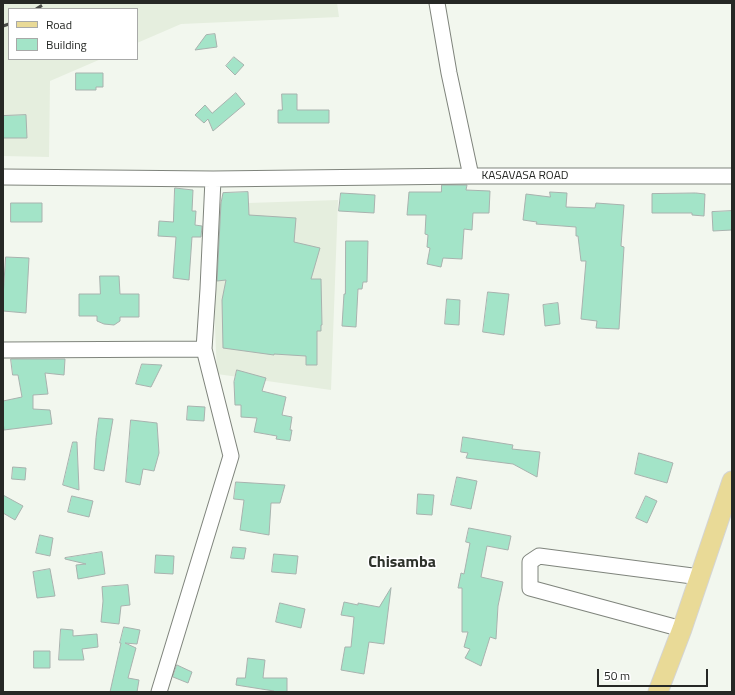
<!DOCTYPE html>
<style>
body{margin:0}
#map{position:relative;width:735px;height:695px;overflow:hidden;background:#f2f7ee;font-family:"Titillium Web",sans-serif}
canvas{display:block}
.frame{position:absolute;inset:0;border:4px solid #262825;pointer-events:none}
.legend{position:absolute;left:8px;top:8px;width:130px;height:52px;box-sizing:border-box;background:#fff;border:1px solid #a8a9a8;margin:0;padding:5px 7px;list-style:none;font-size:12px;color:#262825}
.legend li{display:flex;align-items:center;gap:8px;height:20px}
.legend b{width:20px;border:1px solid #a8a9a8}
.scale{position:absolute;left:597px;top:669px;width:111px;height:18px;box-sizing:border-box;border:2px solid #262825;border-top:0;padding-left:5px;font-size:12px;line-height:14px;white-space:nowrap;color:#262825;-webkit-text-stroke:3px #fff;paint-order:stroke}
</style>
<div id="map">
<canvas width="735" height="695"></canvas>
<div class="frame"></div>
<ul class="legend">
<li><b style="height:5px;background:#e9da97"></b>Road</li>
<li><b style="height:11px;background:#a3e4c8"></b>Building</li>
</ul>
<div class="scale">50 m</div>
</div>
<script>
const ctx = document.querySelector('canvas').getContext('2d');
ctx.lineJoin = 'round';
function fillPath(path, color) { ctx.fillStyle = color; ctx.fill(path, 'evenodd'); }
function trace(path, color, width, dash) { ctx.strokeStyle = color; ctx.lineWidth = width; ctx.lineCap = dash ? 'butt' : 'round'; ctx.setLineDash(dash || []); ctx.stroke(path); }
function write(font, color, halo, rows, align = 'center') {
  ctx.font = font + ' "Titillium Web",sans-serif'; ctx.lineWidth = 3; ctx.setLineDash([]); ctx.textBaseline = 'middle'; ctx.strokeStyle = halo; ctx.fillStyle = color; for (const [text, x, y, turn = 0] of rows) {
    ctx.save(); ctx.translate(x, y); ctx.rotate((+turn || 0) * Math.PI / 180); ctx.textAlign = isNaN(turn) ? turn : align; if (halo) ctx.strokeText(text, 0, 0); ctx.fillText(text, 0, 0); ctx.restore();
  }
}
const built = new Path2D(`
 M3,3h334l2,14 -158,7 -44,19v-34h-128v50h92l-51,22 -1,76 -46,-1z
 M338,200l-7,190 -114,-16 -5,-117 6,-53z`);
const building = new Path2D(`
 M215,34l2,13 -22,3 11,-15z
 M234,57l10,8 -9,10 -9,-9z
 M76,73h27v14h-7v3h-20z
 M236,93l9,11 -32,27 -5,-12 -4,4 -9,-8 10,-10 7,8z
 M282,94h15v16h32v13h-51v-13h4z
 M26,115l1,23h-24v-22z
 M442,185h25l-1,5 24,1 -1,22h-16l-1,17 -8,-1 -2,30 -19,-1 -2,9 -14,-3 3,-16 -3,-1 1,-12 -3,-1 1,-19h-19l2,-23h32z
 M175,188l18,2 -1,21h4l-1,14 7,1 -1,11h-9l-3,43 -16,-2 3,-41 -18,-1 1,-15 14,1z
 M248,192l1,23 47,3 -2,24 26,6 -9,31h10l1,46h-1v6h-4v34h-11v-9l-32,-2v1l-51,-7 -1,-48 4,-20 -9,1 4,-78 2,-10z
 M550,192l17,1 -1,14 29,1 1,-5 28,2 -3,41 3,1 -5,82 -23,-1 1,-7 -16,-2 5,-58h-5l-3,-25h-2v-9l-40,-3 1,-2 -14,-2 3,-26 24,3z
 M341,193l34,2 -1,18 -35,-2z
 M696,193l9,1 -1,22 -12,-1v-2h-40v-19z
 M11,203h31v19h-31z
 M732,211v19l-19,1 -1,-19z
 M346,241h22l-1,41h-4l-1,7h-4l-2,38 -14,-1 2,-32h1z
 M6,257l23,1 -3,55 -23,-2v-13z
 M100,276h19l1,18h19v23h-19v4l-6,4 -10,-1 -7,-3v-5h-18v-22h21z
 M488,292l21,2 -5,41 -21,-3z
 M447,299l13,1 -1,25 -14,-1z
 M558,303l2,21 -15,2 -2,-21z
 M11,359h54l-1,16 -19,-2 3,21 -15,1v14l17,1 2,14 -48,6 -1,-9v-20l19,-4 -4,-22h-5z
 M142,364l20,1 -11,22 -15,-3z
 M237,370l29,8 -4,13 24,6 -4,18 10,2 -2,13h2l-2,11 -14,-2 1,-3 -23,-4 3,-14 -16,-1v-12h-6l-1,-23z
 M188,406l17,1 -1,14 -17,-1z
 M99,418l14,1 -9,52 -10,-2 2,-31z
 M131,420l26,3 2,30 -5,18 -11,-2 -3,16 -14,-3z
 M463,437l50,8 -1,4 28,3 -3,25 -24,-13 -47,-6 2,-5 -7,-1z
 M73,442h4l2,48 -16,-5z
 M639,453l34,10 -6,20 -32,-9z
 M13,467l13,1 -1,12 -13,-1z
 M457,477l20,4 -6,28 -20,-4z
 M236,482l49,3 -5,18h-9l-2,32 -29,-5 4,-30 -10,-1z
 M418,494l16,1 -2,20 -15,-1z
 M3,495l20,11 -8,14 -12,-7z
 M72,496l21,5 -4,16 -21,-5z
 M646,496l11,5 -10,22 -11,-5z
 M469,528l42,8 -3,14 -21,-4 -6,31 22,5 -5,24 -2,33 -6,-2 -9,29 -16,-8 5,-9 -6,-2 4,-15h-6v-44h-4l3,-15 3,1 6,-31 -4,-1z
 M40,535l13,3 -3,18 -14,-3z
 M233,547l13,1 -2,11 -13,-1z
 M102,552l3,22 -27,5 -2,-14 10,-1 -21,-5v-1z
 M274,554l24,2 -2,18 -24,-2z
 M156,555l18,1 -1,18 -18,-1z
 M50,569l5,27 -18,2 -4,-26z
 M128,585l2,20 -9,1 -2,18 -18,-2 2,-21 -1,-14z
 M391,588l-7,56 -15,-2 -5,32 -23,-4 4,-23h6l3,-30 -13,-2 3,-13 14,3v-2l21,4z
 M280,603l25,6 -4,19 -25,-6z
 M124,627l16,3 -3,14 -12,-1 11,5 -8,30 11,2 -2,12h-27l11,-49h-1z
 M61,629l12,1v6l24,-2 1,13 -16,2 2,11h-25z
 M34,651h16v17h-16z
 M248,658l17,2 -2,18h24v14h-13v-1l-38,-6 1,-7h8z
 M177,665l15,7 -4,11 -15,-6z`);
const minor = new Path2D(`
 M437,3l12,70 22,103
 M3,177l210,2 258,-3h261
 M3,350l201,-1
 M682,629l-152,-41v-26l9,-6 161,21
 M159,692l72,-236 -27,-107 4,-60 5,-110`);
const major = new Path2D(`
 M658,692l24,-63 50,-148`);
const rail = new Path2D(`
 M36,9l10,-6
 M3,26l6,-2`);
const streetNames = [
 ["KASAVASA ROAD",525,176]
];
const districtNames = [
 ["Chisamba",402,563]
];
fillPath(built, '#e5eede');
fillPath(building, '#a3e4c8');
trace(building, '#a8b2ae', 1);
trace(minor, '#7f847c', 17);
trace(major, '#d4d4d3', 21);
trace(minor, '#fff', 15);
trace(major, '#e9da97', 19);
trace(rail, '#484b47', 3, [7, 7]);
write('12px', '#262825', '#fff', streetNames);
write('bold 16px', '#2e322b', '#fff', districtNames);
</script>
